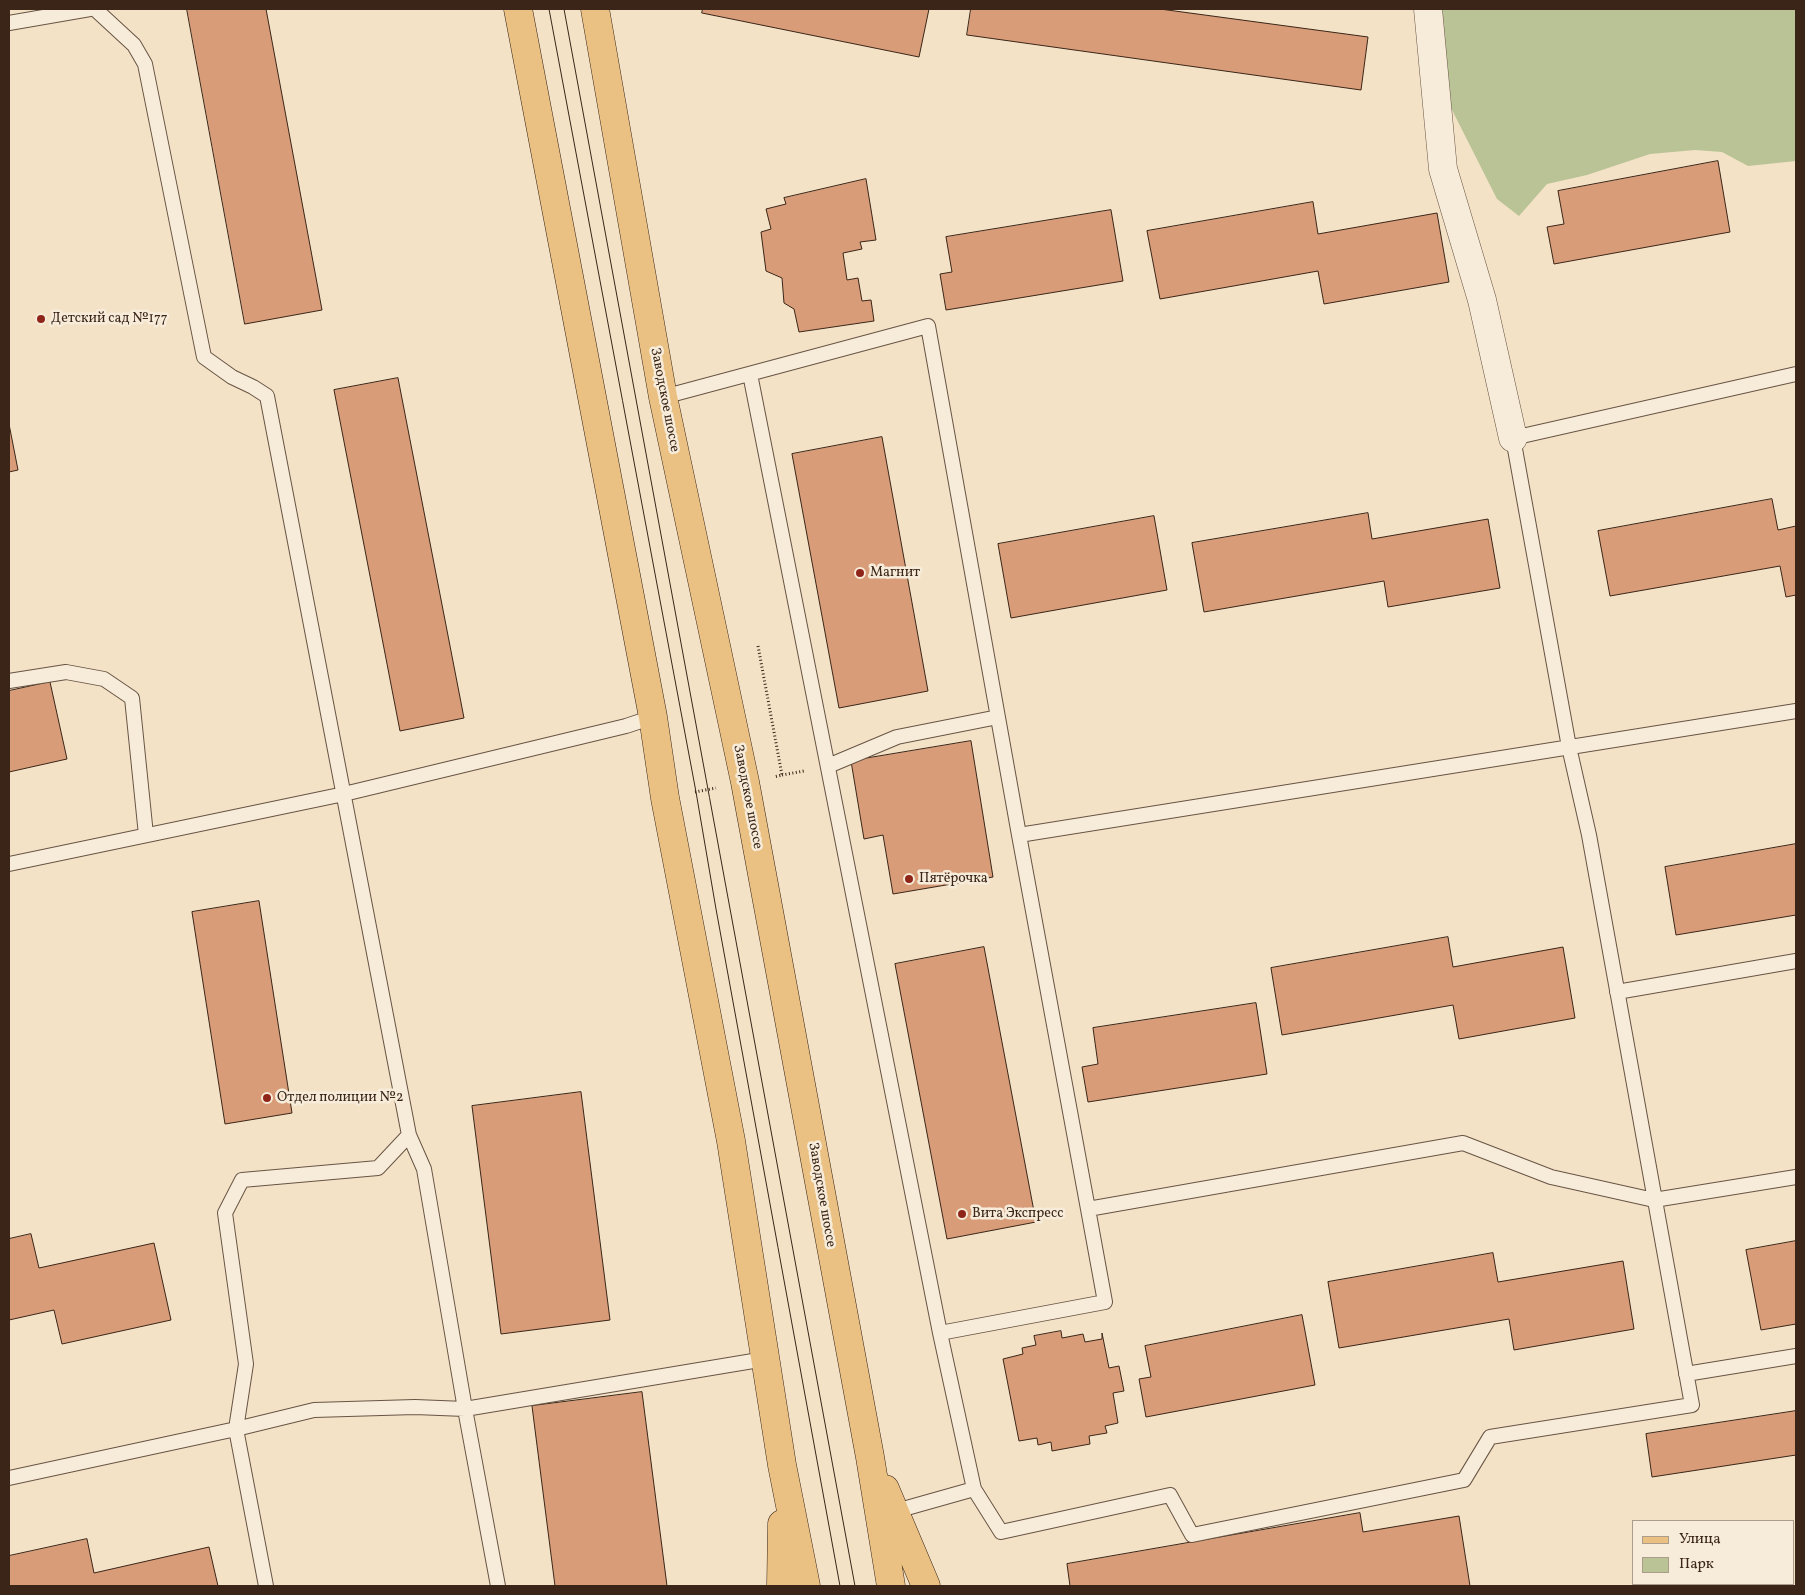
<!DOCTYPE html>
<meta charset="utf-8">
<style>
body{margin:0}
#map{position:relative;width:1805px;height:1595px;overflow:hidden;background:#f3e2c6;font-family:Vollkorn,serif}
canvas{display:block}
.frame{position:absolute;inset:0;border:10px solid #3a2518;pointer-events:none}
.legend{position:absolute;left:1632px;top:1520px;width:162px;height:65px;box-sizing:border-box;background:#f7ecda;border:1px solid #ab9c8c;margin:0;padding:6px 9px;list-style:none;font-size:15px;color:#3a2518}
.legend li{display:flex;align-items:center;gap:10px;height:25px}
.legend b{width:25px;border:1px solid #ab9c8c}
</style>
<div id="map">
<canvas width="1805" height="1595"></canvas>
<div class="frame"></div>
<ul class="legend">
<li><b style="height:6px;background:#eac183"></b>Улица</li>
<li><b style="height:14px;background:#b9c396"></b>Парк</li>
</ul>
</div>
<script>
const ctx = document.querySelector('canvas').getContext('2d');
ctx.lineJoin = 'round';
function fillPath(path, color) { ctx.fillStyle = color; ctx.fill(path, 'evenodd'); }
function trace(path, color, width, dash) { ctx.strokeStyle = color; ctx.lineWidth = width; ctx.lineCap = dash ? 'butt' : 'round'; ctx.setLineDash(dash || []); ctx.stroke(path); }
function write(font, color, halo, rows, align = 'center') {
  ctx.font = font + ' Vollkorn,serif'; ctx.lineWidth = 5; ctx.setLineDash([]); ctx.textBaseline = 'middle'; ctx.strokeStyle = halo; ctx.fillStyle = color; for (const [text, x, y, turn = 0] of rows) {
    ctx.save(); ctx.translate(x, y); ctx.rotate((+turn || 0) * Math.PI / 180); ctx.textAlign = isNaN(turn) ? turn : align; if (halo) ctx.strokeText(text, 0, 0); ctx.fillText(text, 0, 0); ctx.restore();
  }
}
const green = new Path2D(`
 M1426,9h370v152l-48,5 -26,-14 -27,-2 -45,4 -63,21 -40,9 -28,32 -22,-17 -50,-99z`);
const building = new Path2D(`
 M187,9h79l56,301 -77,14z
 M703,9h226l-10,48 -217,-44z
 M971,9h189l208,28 -7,53 -394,-55z
 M1718,161l12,71 -176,32 -7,-37 17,-3 -6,-33z
 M866,179l10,61 -16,2 2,7 -19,4 4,27 11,-2 4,23 9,-1 3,21 -75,11 -5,-23 -10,-6 -2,-25 -16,-7 -5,-39 10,-3 -5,-20 20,-5 -2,-6z
 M1313,202l5,32 119,-21 12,69 -125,22 -6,-33 -158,28 -13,-68z
 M1111,210l12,71 -177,29 -6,-36 12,-2 -6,-35z
 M398,378l66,340 -64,13 -66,-341z
 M9,424l9,46 -9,2z
 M882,437l46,254 -89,17 -47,-254z
 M1772,499l6,31 18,-4v69l-10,2 -6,-31 -170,30 -12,-65z
 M1368,513l4,26 116,-20 12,69 -112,19 -4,-26 -180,31 -12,-69z
 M1154,516l13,74 -156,28 -13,-74z
 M50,682l17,77 -58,13v-81z
 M971,741l22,136 -100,17 -10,-59 -19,4 -13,-78z
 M1796,844v71l-120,20 -11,-68z
 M259,901l33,212 -67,11 -33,-212z
 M1448,937l5,30 110,-20 12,71 -116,21 -6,-34 -171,30 -11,-67z
 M984,947l52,275 -89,17 -52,-275z
 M1256,1003l11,71 -179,28 -6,-35 16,-3 -5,-36z
 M581,1092l29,228 -109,14 -29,-228z
 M31,1234l8,34 115,-25 17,77 -109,24 -8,-34 -45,10v-81z
 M1796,1241v83l-35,6 -15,-80z
 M1493,1253l5,29 125,-21 11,68 -120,21 -5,-31 -170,29 -11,-66z
 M1302,1315l13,70 -169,32 -7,-38 12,-2 -6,-31z
 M1061,1331l1,7 21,-4 2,8 17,-3v-6l7,35 10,-2 5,25 -11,2 5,30 -13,3 2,7 -18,3 1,8 -38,7 -1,-9 -13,3 -1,-7 -18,3 -16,-82 20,-5 -1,-6 14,-3 -2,-9z
 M642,1392l25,194h-112l-23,-180z
 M1796,1411v44l-144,22 -6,-43z
 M1360,1513l3,19 96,-16 11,70h-400l-3,-22z
 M87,1539l7,34 115,-26 9,39h-209v-30z`);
const path = new Path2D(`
 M758,646l24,129 -8,2
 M782,775l22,-4
 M695,792l21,-4`);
const lane = new Path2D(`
 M9,23l81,-14
 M750,374l190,959 34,156
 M663,397l265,-71 91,509 777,-124
 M9,681l57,-9 38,7 28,19 14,137
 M828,766l69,-29 101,-20
 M1019,835l69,374
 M9,864l335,-70 282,-68 27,-9
 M1617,992l179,-31
 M409,1135l15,34 41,240 33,177
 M940,1333l165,-31 -17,-93 375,-66 88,34 103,23 142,-23
 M1686,1374l110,-18
 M9,1478l227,-49 10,-65 -21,-151 17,-33 136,-12 31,-33 -142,-739 -14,-9 -21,-10 -28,-20 -59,-293 -11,-19 -39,-36
 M896,1511l78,-22 27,43 169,-37 22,40 272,-55 26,-43 202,-32 -103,-570 -20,-88 -56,-309 283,-64
 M266,1586l-30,-157 78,-19 101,-3 50,2 300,-50`);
const street = new Path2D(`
 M1428,9l15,160 39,131 31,138`);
const primary = new Path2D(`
 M518,9l135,708 12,81 66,343 51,324 24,121
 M595,9l68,388 82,385 125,675 21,129
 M885,1489l41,97
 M781,1586l1,-62`);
const tram = new Path2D(`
 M549,9l147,783 20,117 124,677
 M564,9l291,1577`);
const markers = [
 [41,319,5,"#8f2418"],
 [860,573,5,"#8f2418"],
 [909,879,5,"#8f2418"],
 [267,1098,5,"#8f2418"],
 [962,1214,5,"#8f2418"]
];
const poiNames = [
 ["Детский сад №177",51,319],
 ["Магнит",870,573],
 ["Пятёрочка",919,879],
 ["Отдел полиции №2",277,1098],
 ["Вита Экспресс",972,1214]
];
const streetNames = [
 ["Заводское шоссе",664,400,79],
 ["Заводское шоссе",747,797,79],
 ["Заводское шоссе",821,1195,80]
];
fillPath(green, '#b9c396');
fillPath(building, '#d89c78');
trace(building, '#3a2518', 1);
trace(lane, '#685444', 16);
trace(street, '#685444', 29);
trace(primary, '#3a2518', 29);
trace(path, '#3a2518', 3, [1, 2.5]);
trace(lane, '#f7ecda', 14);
trace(street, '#f7ecda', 28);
trace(primary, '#eac183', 28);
trace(tram, '#3a2518', 1);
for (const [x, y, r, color] of markers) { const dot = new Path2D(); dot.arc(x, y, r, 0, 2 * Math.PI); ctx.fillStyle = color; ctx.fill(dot); trace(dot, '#f7ecda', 2); }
write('14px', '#3a2518', '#f7ecda', poiNames, 'left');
write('14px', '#3a2518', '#f7ecda', streetNames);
</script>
